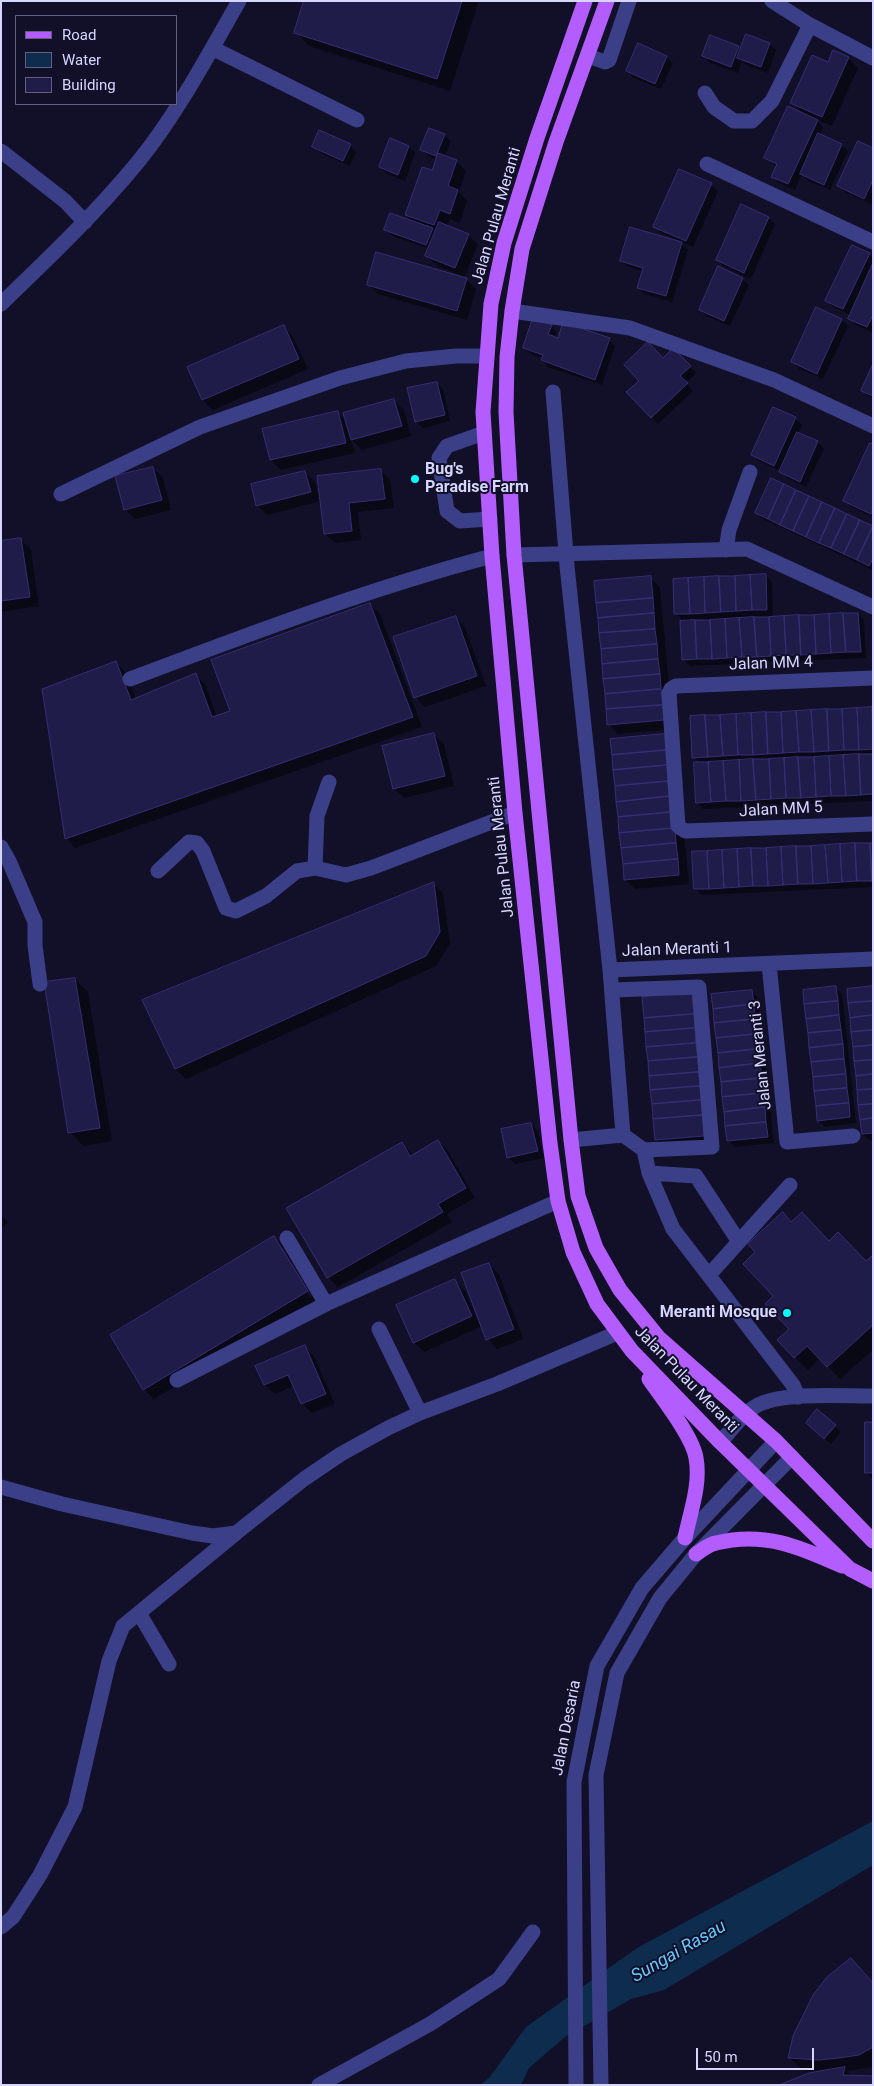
<!DOCTYPE html>
<style>
body{margin:0}
#map{position:relative;width:874px;height:2086px;overflow:hidden;background:#111028;font-family:Roboto,sans-serif}
canvas{display:block}
.frame{position:absolute;inset:0;border:2px solid #d7d6ff;pointer-events:none}
.legend{position:absolute;left:15px;top:15px;width:162px;height:90px;box-sizing:border-box;background:#111028;border:1px solid #605f7e;margin:0;padding:6px 9px;list-style:none;font-size:15px;color:#d7d6ff}
.legend li{display:flex;align-items:center;gap:10px;height:25px}
.legend b{width:25px;border:1px solid #605f7e}
.scale{position:absolute;left:696px;top:2048px;width:118px;height:22px;box-sizing:border-box;border:2px solid #d7d6ff;border-top:0;padding-left:6px;font-size:15px;line-height:18px;white-space:nowrap;color:#d7d6ff;-webkit-text-stroke:4px #111028;paint-order:stroke}
</style>
<div id="map">
<canvas width="874" height="2086"></canvas>
<div class="frame"></div>
<ul class="legend">
<li><b style="height:6px;background:#b35dff"></b>Road</li>
<li><b style="height:14px;background:#0e2c4d"></b>Water</li>
<li><b style="height:14px;background:#201c49"></b>Building</li>
</ul>
<div class="scale">50 m</div>
</div>
<script>
const ctx = document.querySelector('canvas').getContext('2d');
ctx.lineJoin = 'round';
function fillPath(path, color) { ctx.fillStyle = color; ctx.fill(path, 'evenodd'); }
function trace(path, color, width, dash) { ctx.strokeStyle = color; ctx.lineWidth = width; ctx.lineCap = dash ? 'butt' : 'round'; ctx.setLineDash(dash || []); ctx.stroke(path); }
function write(font, color, halo, rows, align = 'center') {
  ctx.font = font + ' Roboto,sans-serif'; ctx.lineWidth = 4; ctx.setLineDash([]); ctx.textBaseline = 'middle'; ctx.strokeStyle = halo; ctx.fillStyle = color; for (const [text, x, y, turn = 0] of rows) {
    ctx.save(); ctx.translate(x, y); ctx.rotate((+turn || 0) * Math.PI / 180); ctx.textAlign = isNaN(turn) ? turn : align; if (halo) ctx.strokeText(text, 0, 0); ctx.fillText(text, 0, 0); ctx.restore();
  }
}
const water = new Path2D(`
 M873,1821v44l-209,125 -33,9 -66,38 -36,31 -8,17h-41l10,-8 36,-50 111,-79z`);
const shadow = new Path2D(`
 M306,1h173l-29,90 -141,-45 -13,-14z
 M769,44l7,6 -8,23 -23,-8 -3,-4 -4,12 -28,-10 -6,-7 34,-9 4,3z
 M666,57l7,6 -12,26 -27,-11 -7,-7z
 M848,58l10,10 -26,58 -17,-7 8,8 -3,8 21,10 7,6 -18,39 -22,-9 -6,-7 -7,16 -16,-7 -6,-6 4,-10 -11,-9 37,-44 -11,-12 37,-38z
 M444,135l7,6 -7,16 12,4 10,10 -7,21 8,9 -7,22 -10,-4 -3,8 21,8 10,10 -14,33 12,11 -9,31 -89,-26 -10,-10 94,-6v-2l-25,-10 -10,-10 3,-7 -38,-13 -6,-7 28,-6 -8,-8 27,-43 4,-12 -9,-4 -7,-6z
 M350,145l6,7 -6,14 -30,-13 -7,-7z
 M409,147l6,6 -10,28 -18,-7 -7,-7z
 M873,149v51l-2,4 -26,-12 -7,-6z
 M680,170l31,14 7,7 -25,56 -32,-14 -6,-7z
 M769,218l6,6 -24,55 -27,-12 -6,-7z
 M681,244l7,6 -16,52 -28,-8 -6,-7 5,-16 -15,-4 -7,-7z
 M869,254l4,4v75l-17,-8 -7,-7 2,-3 -18,-8 -6,-7z
 M742,279l7,6 -19,41 -24,-10 -6,-7z
 M841,320l7,6 -25,53 -24,-10 -6,-7z
 M551,326l6,6 -2,6 54,2 6,6 -13,39 -54,-18 -5,-8 -12,-5 -7,-6z
 M284,327l9,10 15,32 -95,41 -10,-10 -14,-32z
 M673,350l23,23 -10,10 7,8 -35,33 -30,-32z
 M873,367v32l-11,-8z
 M436,383l7,6 7,32 -27,7 -7,-7z
 M394,401l10,9 7,26 -49,14 -11,-11 4,14 -74,17 -10,-10 67,-47 9,9z
 M795,418l7,7 -4,9 20,8 6,7 -18,38 -19,-9 -6,-7 -22,-10 -7,-6z
 M873,446v71l-22,-10 -6,-6z
 M153,468l10,10 8,32 -36,9 -10,-10z
 M380,470l10,10 4,28 -36,4 3,28 -26,3 -10,-9 -4,-33 -54,14 -10,-10 48,-33 10,10 5,19z
 M756,513l117,14v43l-110,-51z
 M21,540l10,10 8,56 -38,6v-70z
 M765,575l7,7 1,36 85,-4 6,6 2,38 -176,8 -7,-6 1,-38 -8,-8z
 M650,578l10,9 13,142 -55,5 -9,-10z
 M370,604l10,10 42,113 -347,121 -9,-10 50,-175 10,10 10,26 59,-25 10,10 12,33 15,-5z
 M455,617l10,10 21,59 -61,21 -10,-10z
 M873,708v93l-170,8 -6,-7 3,-39 -6,-6 -3,-40z
 M434,735l10,9 10,42 -50,12 -10,-10z
 M675,745l14,139 -54,5 -10,-10z
 M873,844v43l-171,8 -7,-6z
 M434,884l9,9 7,50 -14,23 -250,113 -10,-10 -32,-69z
 M75,979l13,13 24,149 -29,5 -13,-14z
 M835,987l7,7 14,129 -31,4 -7,-7z
 M873,987v153h-4l-6,-6z
 M751,991l7,7 16,145 -39,4 -7,-6z
 M692,994l22,152 -48,4 -10,-10z
 M531,1124l6,6 7,28 -29,6 -6,-6 -7,-28z
 M438,1141l10,10 27,47 -28,16 5,8 -114,65 -10,-10 74,-134 11,12z
 M1,1216l7,6 -7,7z
 M791,1223l75,39 7,-6v94l-33,29 -20,-21 -12,12 -13,-13 -5,-28 -15,-33z
 M274,1237l10,10 33,55 -163,97 -10,-10 -33,-54zM280,1247h3l29,49 -2,1z
 M489,1264l10,10 24,65 -26,10 -9,-10 -5,-13 -59,26 -10,-10 41,-61 10,10 14,31 2,-1z
 M304,1346l10,10 21,48 -23,9 -10,-10 -8,-17 -19,8 -10,-9z
 M873,1423v56l-7,-6z
 M835,1426l6,6 -10,12 -17,-14z
 M851,1960l22,23v84l-26,4 6,6 20,8 -55,-13 -15,-1 -13,-13z`);
const building = new Path2D(`
 M304,1h158l-25,78 -143,-46z
 M746,34l24,9 -9,24 -24,-9z
 M710,35l29,11 -8,21 -29,-11z
 M638,43l29,13 -12,28 -29,-13z
 M833,50l16,7 -27,60 -32,-14 22,-48 16,7z
 M788,106l30,14 -30,64 -17,-7 6,-13 -13,-6z
 M429,128l16,6 -9,22 -16,-6z
 M319,130l32,14 -8,17 -31,-14z
 M818,133l24,11 -18,41 -24,-11z
 M390,138l19,8 -11,29 -19,-8z
 M858,141l15,7v32l-9,19 -27,-13z
 M438,153l19,7 -9,26 10,4 -8,24 -10,-4 -6,15 -29,-10 17,-48 10,3z
 M679,169l33,14 -26,58 -33,-14z
 M741,204l28,13 -25,56 -28,-13z
 M390,213l43,15 -7,17 -42,-15z
 M439,222l30,12 -14,34 -30,-12z
 M630,227l52,15 -16,54 -29,-8 6,-20 -23,-7z
 M852,245l18,8 -27,56 -18,-8z
 M376,252l91,26 -10,33 -90,-26z
 M873,263v52l-6,12 -19,-8z
 M718,266l25,12 -19,43 -25,-11z
 M816,307l26,12 -25,55 -26,-12z
 M533,318l19,7 -4,9 10,4 5,-16 47,16 -15,42 -54,-20 2,-5 -20,-7z
 M284,325l15,34 -97,41 -15,-33z
 M648,342l15,16 10,-10 18,18 -11,10 8,7 -37,35 -25,-26 13,-11 -15,-16z
 M873,364v32l-12,-5z
 M437,382l8,33 -30,7 -8,-34z
 M394,399l8,27 -51,14 -8,-27z
 M773,407l23,10 -22,49 -23,-11z
 M338,411l8,32 -76,17 -8,-31z
 M797,432l21,9 -18,41 -21,-10z
 M870,443l3,1v65l-2,5 -28,-13z
 M153,467l9,33 -38,10 -9,-34z
 M381,469l4,30 -36,4 3,28 -28,3 -7,-58z
 M305,471l6,21 -55,14 -5,-22z
 M771,478l13,6 -16,35 -13,-6z
 M784,484l12,6 -16,35 -12,-6z
 M796,490l13,6 -16,35 -13,-6z
 M809,496l13,6 -16,35 -13,-6z
 M822,502l13,6 -16,35 -13,-6z
 M835,508l12,6 -16,34 -12,-5z
 M847,514l13,6 -16,34 -13,-6z
 M860,520l13,6 -16,34 -13,-6z
 M873,526v33l-4,7 -12,-6z
 M21,538l9,59 -29,4v-60z
 M766,574l1,36h-15l-2,-35z
 M750,575l2,35 -16,1 -1,-35z
 M651,576l2,22 -57,5 -2,-22z
 M719,576h16l1,35 -15,1z
 M719,576l2,36 -16,1 -1,-36z
 M704,577l1,36 -15,1 -2,-36z
 M688,578l2,36h-16l-1,-35z
 M653,598l1,15 -56,5 -2,-15z
 M370,603l43,114 -348,122 -23,-150 74,-28 15,39 65,-27 16,44 18,-6 -19,-51z
 M654,613l1,16 -56,4 -1,-15z
 M843,613h15l3,39h-15z
 M843,613l3,39 -15,1 -2,-39z
 M829,614l2,39 -15,1 -2,-39z
 M799,615l2,40h-15l-2,-39z
 M799,615h15l2,39 -15,1z
 M456,616l21,60 -63,22 -21,-61z
 M784,616l2,39 -15,1 -2,-39z
 M754,617l3,40h-15l-3,-39z
 M754,617h15l2,39 -14,1z
 M739,618l3,39 -15,1 -2,-39z
 M725,619l2,39 -15,1 -2,-39z
 M695,620l2,39 -15,1 -2,-39z
 M695,620h15l2,39h-15z
 M655,629l2,15 -56,5 -2,-16z
 M657,644l1,15 -56,5 -1,-15z
 M658,659l2,15 -57,5 -1,-15z
 M660,674l1,15 -56,5 -2,-15z
 M661,689l2,16 -57,4 -1,-15z
 M663,705l1,15 -57,5 -1,-16z
 M872,707l1,42 -14,1 -2,-42z
 M857,708l2,42h-15l-2,-41z
 M827,709l2,42 -15,1 -3,-42z
 M827,709h15l2,41 -15,1z
 M811,710l3,42h-15l-3,-41z
 M796,711l3,41 -16,1 -2,-41z
 M766,712l2,42 -15,1 -2,-42z
 M766,712h15l2,41 -15,1z
 M751,713l2,42h-15l-2,-41z
 M736,714l2,41 -15,1 -3,-41z
 M705,715l3,42 -16,1 -2,-42z
 M705,715h15l3,41 -15,1z
 M434,733l11,43 -52,13 -11,-43z
 M665,734l2,16 -55,5 -2,-16z
 M667,750l2,15 -56,5 -1,-15z
 M859,754h14v40l-12,1z
 M859,754l2,41 -15,1 -3,-41z
 M843,755l3,41h-15l-2,-40z
 M829,756l2,40 -15,1 -2,-40z
 M798,757h16l2,40 -15,1z
 M798,757l3,41h-15l-2,-40z
 M784,758l2,40 -15,1 -2,-40z
 M753,759h16l2,40 -15,1z
 M753,759l3,41 -15,1 -2,-41z
 M739,760l2,41h-15l-3,-40z
 M723,761l3,40 -15,1 -3,-40z
 M694,762h14l3,40 -15,1z
 M669,765l1,16 -55,5 -2,-16z
 M670,781l1,15 -55,6 -1,-16z
 M671,796l2,16 -55,5 -2,-15z
 M673,812l2,16 -56,5 -1,-16z
 M675,828l1,15 -55,5 -2,-15z
 M676,843l2,16 -55,5 -2,-16z
 M855,843l2,38 -15,1 -2,-38z
 M855,843h15l2,38h-15z
 M870,843h3v38h-1z
 M840,844l2,38 -14,1 -3,-38z
 M825,845l3,38 -15,1 -2,-38z
 M796,846l2,38 -15,1 -2,-38z
 M796,846h15l2,38h-15z
 M781,847l2,38 -15,1 -2,-38z
 M751,848l2,38 -14,1 -2,-38z
 M751,848h15l2,38h-15z
 M737,849l2,38 -15,1 -2,-38z
 M722,850l2,38 -15,1 -2,-38z
 M692,851h15l2,38h-15z
 M678,859l1,16 -55,5 -1,-16z
 M434,882l6,50 -14,24 -251,113 -33,-69z
 M75,978l25,150 -32,5 -24,-151z
 M836,986l2,15 -34,3 -1,-14z
 M873,986v15l-25,2 -1,-14z
 M752,990l2,14 -41,5 -2,-15z
 M692,993l2,21 -50,4 -2,-21z
 M838,1001l1,14 -33,4 -2,-15z
 M873,1001v14l-23,3 -2,-15z
 M754,1004l1,15 -41,4 -1,-14z
 M694,1014l1,14 -50,4 -1,-14z
 M839,1015l2,15 -33,3 -2,-14z
 M873,1015v15l-22,2 -1,-14z
 M755,1019l2,15 -41,4 -2,-15z
 M695,1028l1,15 -50,4 -1,-15z
 M841,1030l2,14 -34,4 -1,-15z
 M873,1030v15l-20,2 -2,-15z
 M757,1034l1,15 -40,4 -2,-15z
 M696,1043l2,14 -50,4 -2,-14z
 M843,1044l1,15 -33,3 -2,-14z
 M873,1045v15l-19,1 -1,-14z
 M758,1049l2,14 -41,5 -1,-15z
 M698,1057l1,15 -50,4 -1,-15z
 M844,1059l2,15 -33,3 -2,-15z
 M873,1060v14l-17,2 -2,-15z
 M760,1063l2,15 -41,4 -2,-14z
 M699,1072l1,14 -50,4 -1,-14z
 M846,1074l1,14 -33,3 -1,-14z
 M873,1074v15l-16,1 -1,-14z
 M762,1078l1,15 -41,4 -1,-15z
 M700,1086l1,14 -49,4 -2,-14z
 M847,1088l2,15 -33,3 -2,-15z
 M873,1089v15l-15,1 -1,-15z
 M763,1093l2,14 -41,5 -2,-15z
 M701,1100l2,15 -50,4 -1,-15z
 M849,1103l1,14 -33,4 -1,-15z
 M873,1104v14l-13,2 -2,-15z
 M765,1107l1,15 -41,4 -1,-14z
 M703,1115l1,21 -49,4 -2,-21z
 M873,1118v15l-11,1 -2,-14z
 M766,1122l2,15 -41,4 -2,-15z
 M531,1123l7,28 -31,7 -6,-29z
 M438,1140l28,48 -28,16 5,8 -116,66 -41,-70 116,-66 8,14z
 M783,1212l8,10 11,-10 27,29 9,-9 28,29 7,-6v70l-46,42 -20,-21 -13,12 -17,-18 12,-11 -24,-25 8,-8 -30,-32 12,-12 -7,-8z
 M274,1236l34,55 -165,99 -33,-55z
 M489,1263l25,66 -28,11 -25,-67z
 M455,1279l17,37 -59,27 -17,-38z
 M305,1345l21,49 -25,10 -13,-29 -24,10 -9,-19z
 M817,1409l19,16 -12,14 -18,-16z
 M865,1422h8v51h-8z
 M851,1958l22,25v64l-14,8 -20,3 -20,2 -31,-2 5,-22 20,-41 14,-18z
 M845,2067l-2,8 30,1v9h-94l30,-12z`);
const minor = new Path2D(`
 M772,1l38,24 63,33
 M212,48l145,72
 M588,56l17,6 4,-2 20,-59
 M705,93l9,14 20,14h18l20,-20 38,-76
 M1,151l64,50 20,21
 M707,164l166,78
 M1,304c48,-46 95,-91 137,-142 39,-48 70,-107 101,-161
 M512,311l118,17 144,52 99,46
 M553,392l14,174 43,404
 M484,433l-37,13 -8,12 8,53 13,10 30,-2
 M61,494l139,-67 140,-49 66,-17 50,-5h30
 M726,550l3,-20 21,-58
 M514,555l233,-6 126,58
 M873,678l-197,8 -5,3 -2,4 9,133 7,5 188,-7
 M130,679c119,-45 238,-90 362,-123
 M1,847l8,14 26,61v23l5,39
 M315,868l2,-52 12,-34
 M158,871l31,-29 8,1 6,8 23,57 10,3 30,-15 31,-25 18,-3 31,7 25,-7 144,-55
 M769,964l18,178 66,-6
 M612,990l87,-3 13,160 -68,3
 M623,1135l21,15 5,23 24,56 120,156 5,12
 M571,1140l52,-5 -13,-165 263,-11
 M649,1173l47,3 43,66
 M287,1238l39,66
 M709,1275l81,-90
 M379,1329l41,84
 M177,1380l149,-76 232,-103
 M720,1442c12,-12 24,-31 40,-38 27,-12 82,-8 113,-8
 M1,1487l61,17 130,29 21,3 23,-3 68,-54 37,-25 47,-26 32,-15 77,-29 120,-51
 M139,1613l30,51
 M1,1927l12,-10 27,-42 35,-68 34,-146 14,-35 112,-92
 M319,2085l111,-61 69,-45 34,-47
 M576,2085l-2,-303 23,-116 45,-78 43,-50 91,-97
 M601,2085l-5,-310 21,-102 43,-75 36,-44 96,-97`);
const major = new Path2D(`
 M585,1l-48,137 -33,105 -13,61 -8,108 9,144 23,257 35,330 8,58 15,51 24,52 35,47 88,91 130,127 23,12
 M607,1l-51,141 -34,107 -10,62 -5,46 -1,55 8,143 57,585 7,56 18,52 24,42 39,48 117,103 97,100
 M649,1379c13,19 44,58 47,79 5,26 -6,55 -11,80
 M696,1554c6,-4 13,-10 20,-11 48,-12 84,4 126,23`);
const markers = [
 [415,479,5,"#02ffff"],
 [787,1313,5,"#02ffff"]
];
const streetNames = [
 ["Jalan Pulau Meranti",497,216,-74],
 ["Jalan MM 4",771,664,-2],
 ["Jalan MM 5",781,810,-3],
 ["Jalan Pulau Meranti",502,847,-96],
 ["Jalan Meranti 1",677,950,-2],
 ["Jalan Meranti 3",761,1055,-96],
 ["Jalan Pulau Meranti",686,1380,46],
 ["Jalan Desaria",567,1728,-79]
];
const poiNames = [
 ["Bug's",425,470],
 ["Paradise Farm",425,488],
 ["Meranti Mosque",777,1313,"right"]
];
const waterNames = [
 ["Sungai Rasau",679,1952,-30]
];
fillPath(water, '#0e2c4d');
fillPath(shadow, '#0007');
fillPath(building, '#201c49');
trace(building, '#352e75', 1);
trace(minor, '#3b3f87', 15);
trace(major, '#b35dff', 15);
for (const [x, y, r, color] of markers) { const dot = new Path2D(); dot.arc(x, y, r, 0, 2 * Math.PI); ctx.fillStyle = color; ctx.fill(dot); trace(dot, '#111028', 2); }
write('16px', '#d7d6ff', '#111028', streetNames);
write('bold 16px', '#d7d6ff', '#111028', poiNames, 'left');
write('italic 18px', '#64c7ff', '#111028', waterNames);
</script>
